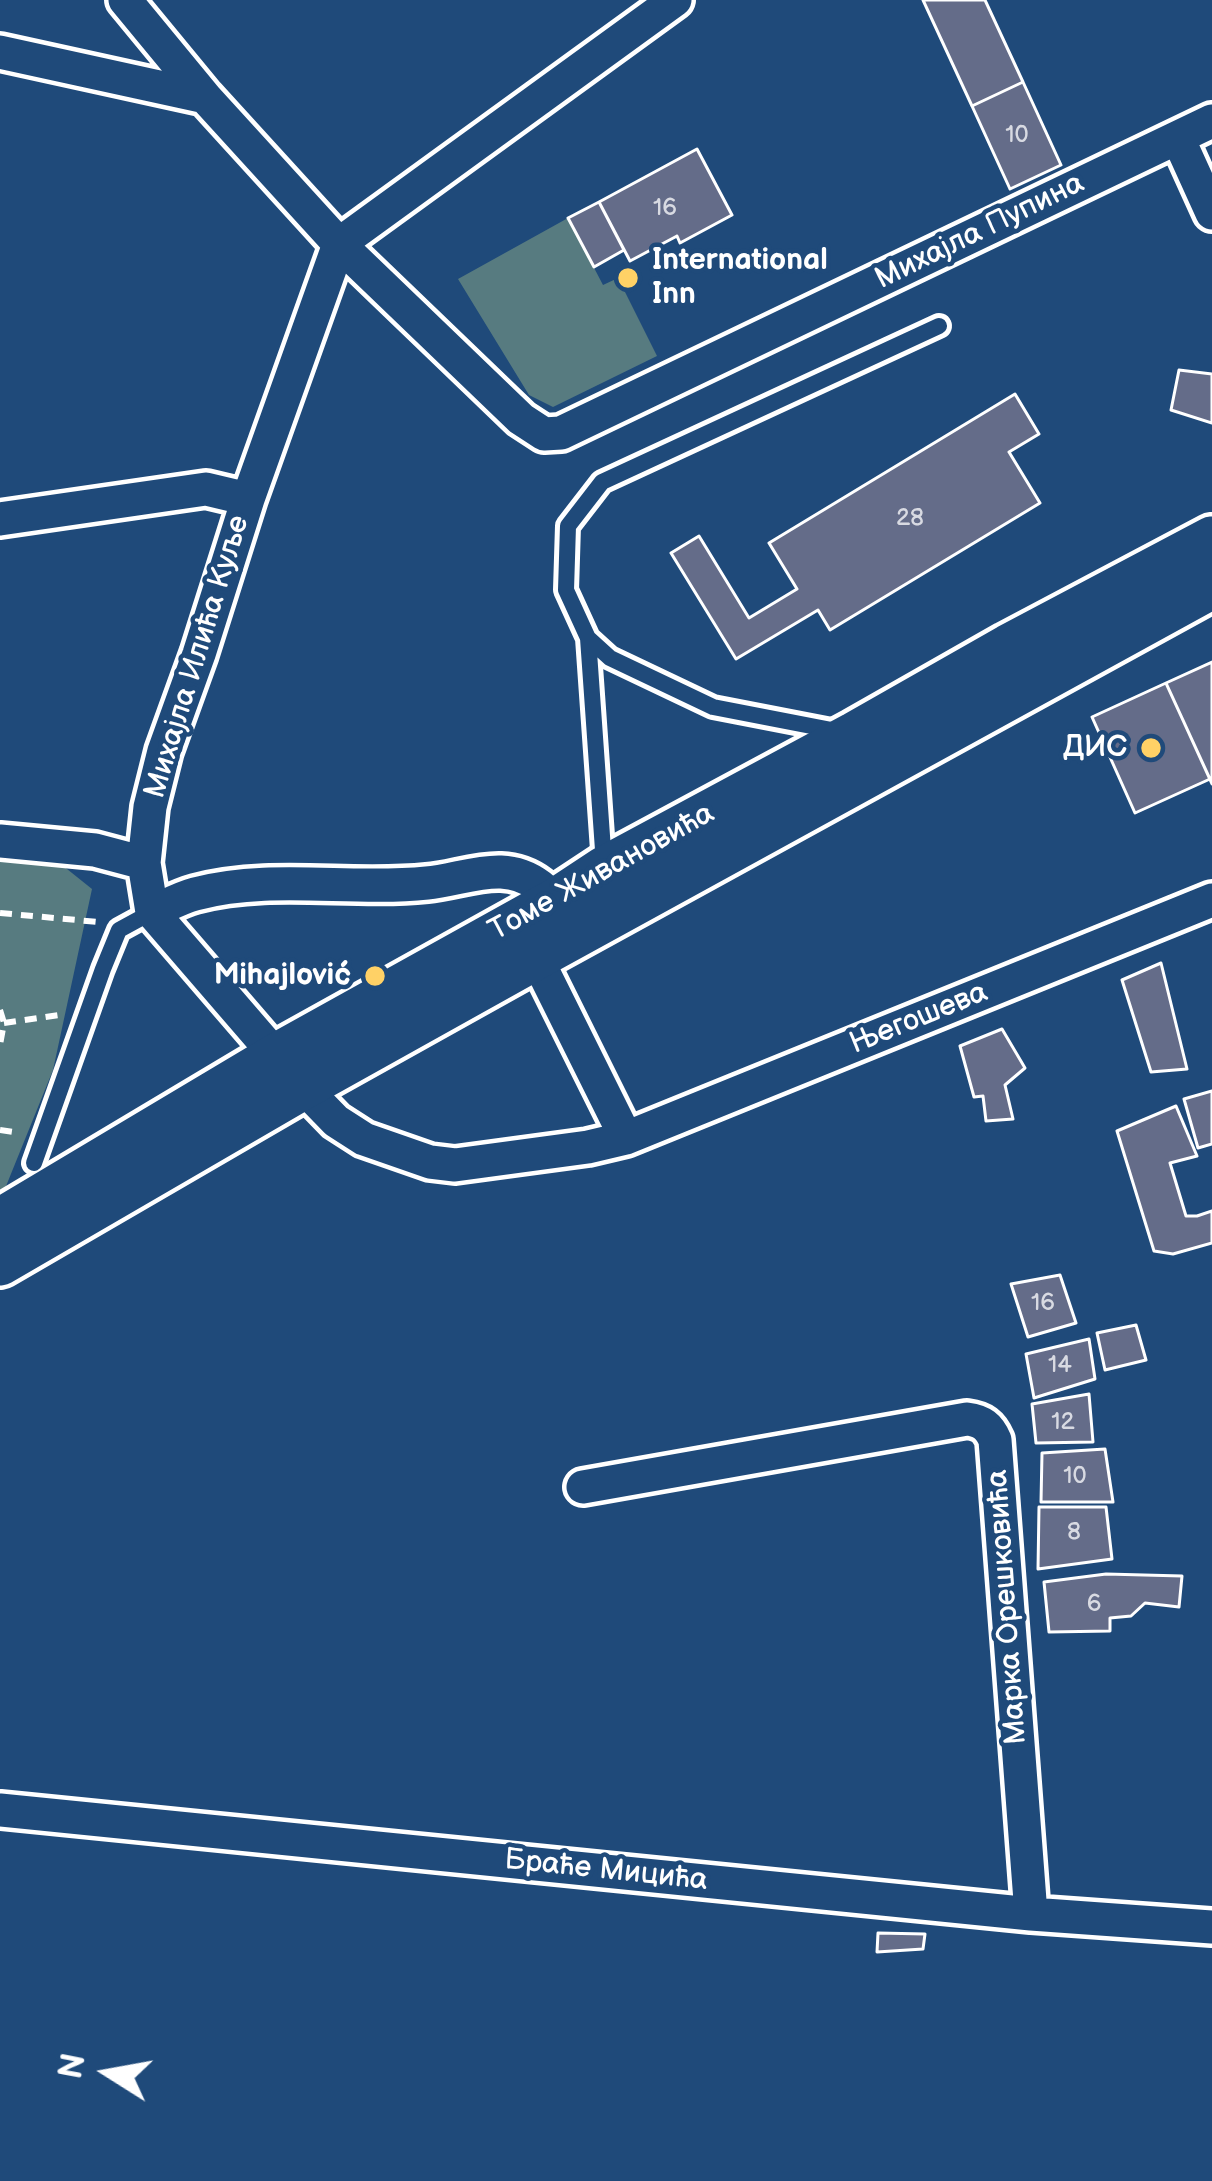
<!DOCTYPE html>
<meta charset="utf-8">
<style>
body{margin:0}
#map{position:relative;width:1212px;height:2181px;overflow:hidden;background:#1f4a7a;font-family:"Balsamiq Sans",sans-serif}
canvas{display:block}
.north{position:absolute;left:48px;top:2013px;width:120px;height:120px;-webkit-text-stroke:9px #1f4a7a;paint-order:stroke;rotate:281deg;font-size:33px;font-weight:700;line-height:48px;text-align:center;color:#fff}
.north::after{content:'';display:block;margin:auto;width:42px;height:54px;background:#fff;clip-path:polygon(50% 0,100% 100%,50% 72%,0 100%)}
</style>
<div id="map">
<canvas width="1212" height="2181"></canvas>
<div class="north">N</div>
</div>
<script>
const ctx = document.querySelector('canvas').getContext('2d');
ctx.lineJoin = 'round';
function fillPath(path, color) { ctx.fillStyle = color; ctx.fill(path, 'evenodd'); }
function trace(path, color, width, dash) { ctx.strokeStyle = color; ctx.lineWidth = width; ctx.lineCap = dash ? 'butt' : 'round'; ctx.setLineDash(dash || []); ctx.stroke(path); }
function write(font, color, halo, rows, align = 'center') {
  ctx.font = font + ' "Balsamiq Sans",sans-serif'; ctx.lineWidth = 9; ctx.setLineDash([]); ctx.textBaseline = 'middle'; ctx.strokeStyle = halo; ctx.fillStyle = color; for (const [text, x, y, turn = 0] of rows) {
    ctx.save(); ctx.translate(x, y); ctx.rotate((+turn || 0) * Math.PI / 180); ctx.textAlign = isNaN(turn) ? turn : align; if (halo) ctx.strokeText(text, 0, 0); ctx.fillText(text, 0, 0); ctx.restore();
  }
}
const green = new Path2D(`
 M568,218l35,67 15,-7 39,78 -104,51 -24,-12 -71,-116z
 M0,860l57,1 35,28 -39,181 -53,131z`);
const building = new Path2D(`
 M923,0h62l38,82 -51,24z
 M1023,82l38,83 -51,24 -38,-83z
 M697,149l35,66 -52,28 -3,-7 -47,25 -31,-59z
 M599,202l25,48 -30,17 -26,-49z
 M1179,370l33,4v49l-41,-13z
 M1015,394l24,40 -30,18 31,51 -210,127 -12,-20 -82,49 -65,-106 28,-17 50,82 48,-29 -28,-46z
 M1212,662v122l-46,-101z
 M1166,683l44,96 -75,34 -43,-96z
 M1161,963l26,106 -36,3 -29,-92z
 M1002,1029l23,39 -20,17 8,34 -27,2 -3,-25 -9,1 -14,-51z
 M1212,1091v53l-14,4 -14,-49z
 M1176,1106l21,50 -27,7 16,53h11l15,-5v32l-39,11 -19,-3 -37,-120z
 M1060,1275l16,48 -48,14 -17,-53z
 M1136,1325l10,35 -41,10 -8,-37z
 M1089,1339l6,40 -61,19 -8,-44z
 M1089,1394l4,48 -57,1 -4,-39z
 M1105,1449l8,53h-72l1,-49z
 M1039,1507h67l6,52 -74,10z
 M1106,1574l76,2 -3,31 -34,-4 -14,13 -21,2v13l-61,1 -5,-50z
 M878,1933l47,1 -2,15 -46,3z`);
const path = new Path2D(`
 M0,913l98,9
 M0,1010l4,13 -4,22
 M4,1023l55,-8
 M0,1130l20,3`);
const service = new Path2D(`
 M588,638l22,20 103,49 129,25
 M604,864l-16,-226 -22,-48 2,-64 34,-44 337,-156
 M34,1163l69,-194 16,-39 33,-18`);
const minor = new Path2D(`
 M125,0l80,97 134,147 182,175 23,15 17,-1 651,-312
 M0,52l205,45
 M1178,138l34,75
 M339,244l-91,255 -49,155 -35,97 -14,56 -6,56 8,49 151,175 33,34 28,18 66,23 25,3 133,-18 38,-9 586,-238
 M339,244l336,-244
 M0,519l206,-30 42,10
 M0,841l95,9 49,13
 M152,912c14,-6 28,-14 43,-18 77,-20 154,-3 232,-11 24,-2 50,-12 74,-11 29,1 53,21 65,46
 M528,941l98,197
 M583,1487l384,-68c15,2 22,7 28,21l36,474
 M0,1810l1031,104 181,13`);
const secondary = new Path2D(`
 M0,1221l278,-166 279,-155 47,-31 251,-135 153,-87 204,-108
 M0,1263l303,-176 233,-130 676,-371`);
const markers = [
 [628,278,12,"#ffd166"],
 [1151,748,12,"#ffd166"],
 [375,976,12,"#ffd166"]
];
const numberNames = [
 ["10",1017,136],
 ["16",665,209],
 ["28",910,519],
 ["16",1043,1304],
 ["14",1060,1366],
 ["12",1063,1423],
 ["10",1075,1477],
 ["8",1074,1533],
 ["6",1094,1605]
];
const streetNames = [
 ["Михајла Пупина",980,232,-26],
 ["Михајла Илића Куље",198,657,-73],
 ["Томе Живановића",602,873,-29],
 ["Његошева",919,1019,-22],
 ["Марка Орешковића",1008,1607,-94],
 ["Браће Мицића",606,1871,6]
];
const poiNames = [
 ["International",652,261,"left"],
 ["Inn",652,295,"left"],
 ["ДИС",1127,748],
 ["Mihajlović",351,976]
];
fillPath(green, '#577b80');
fillPath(building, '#646c89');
trace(building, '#fff', 3);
trace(service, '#fff', 26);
trace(minor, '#fff', 42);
trace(secondary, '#fff', 54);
trace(path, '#fff', 6, [12, 9]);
trace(service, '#1f4a7a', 16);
trace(minor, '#1f4a7a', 33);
trace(secondary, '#1f4a7a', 45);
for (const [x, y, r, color] of markers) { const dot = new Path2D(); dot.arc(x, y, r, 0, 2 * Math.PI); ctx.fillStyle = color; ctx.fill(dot); trace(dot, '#1f4a7a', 4.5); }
write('24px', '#d8dae2', null, numberNames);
write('30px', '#fff', '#1f4a7a', streetNames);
write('bold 30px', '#fff', '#1f4a7a', poiNames, 'right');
</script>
